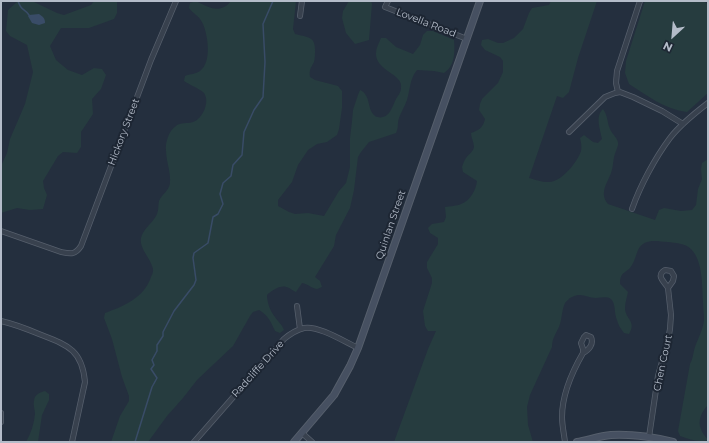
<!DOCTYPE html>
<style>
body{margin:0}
#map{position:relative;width:709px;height:443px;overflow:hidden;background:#242f3e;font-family:Montserrat,sans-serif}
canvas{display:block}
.frame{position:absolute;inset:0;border:2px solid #b4bcc9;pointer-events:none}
.north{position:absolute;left:653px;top:16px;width:40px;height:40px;-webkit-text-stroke:3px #1d2633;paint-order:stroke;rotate:206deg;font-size:11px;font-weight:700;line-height:16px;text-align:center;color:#b4bcc9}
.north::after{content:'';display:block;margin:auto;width:14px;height:18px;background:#b4bcc9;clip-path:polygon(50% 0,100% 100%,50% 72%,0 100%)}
</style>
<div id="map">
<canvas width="709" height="443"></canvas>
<div class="frame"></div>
<div class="north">N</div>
</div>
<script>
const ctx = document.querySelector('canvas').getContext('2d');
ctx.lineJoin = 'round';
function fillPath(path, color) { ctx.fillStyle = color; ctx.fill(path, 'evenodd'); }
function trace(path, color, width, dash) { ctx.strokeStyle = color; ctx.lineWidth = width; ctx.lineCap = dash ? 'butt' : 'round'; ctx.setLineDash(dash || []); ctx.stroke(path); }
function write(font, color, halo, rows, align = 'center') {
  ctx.font = font + ' Montserrat,sans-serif'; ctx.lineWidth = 4; ctx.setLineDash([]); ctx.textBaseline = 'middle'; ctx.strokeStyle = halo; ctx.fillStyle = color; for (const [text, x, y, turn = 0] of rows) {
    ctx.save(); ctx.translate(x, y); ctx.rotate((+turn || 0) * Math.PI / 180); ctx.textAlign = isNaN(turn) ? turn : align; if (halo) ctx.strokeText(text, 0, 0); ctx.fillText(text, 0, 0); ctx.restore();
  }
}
const green = new Path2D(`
 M18,1h14l25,12 7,2 27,-10 3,-4h23v12l-3,6 -25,9h-28l-11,18 6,14 12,10 14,5 12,-7 8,1 4,6 -5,14 -9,10 1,15 -12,18v15l-4,6 -14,-1 -5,4 -15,25 1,7 3,7 -4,14 -13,1 -13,-2 -16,5v-47l6,-13 3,-14 15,-35 8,-32 -6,-27 -17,-9 -4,-5 2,-21z
 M196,1c8,4 19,11 28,6 3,-1 5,-4 7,-6h65l-3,28 2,5c11,3 20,2 20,15 0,5 0,9 -1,13 -3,6 -5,7 -4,15l5,3 23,6 4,5v17l-3,21 -2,6 -10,7 -10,2 -9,6 -10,15 -6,17 -14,18v6l11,6 6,2 13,-1 16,3 15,-25 7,-8 4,-16v-29l2,-17 1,-11 5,-15 2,-5c2,1 4,2 5,4 5,6 3,17 10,22 5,3 11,1 14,-3 3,-4 5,-10 7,-14 2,-3 5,-7 5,-11 3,-14 -26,-17 -25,-35 0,-5 3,-10 5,-15h5l10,9 17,7 7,-9 3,-10 4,-4h6l21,9c1,12 1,26 -10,33l-10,-2 -17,-1c-7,8 -7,20 -10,30 -2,6 -6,12 -8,18 -2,6 0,9 -3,15l-27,9 -8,10 -3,5 -4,33 -4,18 -14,27 -2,11 -3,5 -16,26 5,4 2,6 -5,2c-6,-1 -9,-5 -15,-6l-6,9c-3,-1 -7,-5 -10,-5 -6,-2 -15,4 -19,8 0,7 3,16 8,22 3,5 7,7 9,13l-4,3 -5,-2c-4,-9 -7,-16 -16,-21l-6,2 -3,4 -17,30 -36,34 -14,18 -16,18 -19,26h-37l9,-26 9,-15v-5l-7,-19 -10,-38 -8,-21 1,-5c19,-7 39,-15 46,-36 2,-4 3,-7 1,-11 -3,-10 -15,-20 -10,-31 3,-7 10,-12 14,-19 3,-5 2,-10 3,-15 3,-7 10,-10 11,-18 1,-11 -4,-22 -4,-33 -1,-7 3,-20 10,-24 4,-4 12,-2 17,-4 10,-3 18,-22 10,-30 -5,-4 -13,-7 -19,-11l1,-5c5,-2 11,-2 15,-5 12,-9 8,-35 3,-47 -4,-9 -10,-10 -14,-16l1,-5z
 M349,1h22l1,3 -3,36 -14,4 -9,-11 -4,-15 1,-7z
 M551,1h46l-19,57 -9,34 -6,6 -6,-2 -28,82c7,2 18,6 25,3 10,-3 24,-20 27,-30 1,-4 0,-9 -1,-13l4,-3 9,7 5,1 4,-4c-2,-10 -7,-23 1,-30 5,7 4,13 7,20 2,6 9,9 8,16 -1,4 -3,8 -4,12 -1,5 -1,11 -3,16 -4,11 -12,20 -3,31l47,16 4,-10 5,-2 17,3 11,-1 4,-5 2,-16 4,-10 -1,-10 1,-6 6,-4v246c-6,6 -11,16 -7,24 1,4 5,8 7,11 -9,3 -19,-1 -28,-4l-2,-5 12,-67c3,-5 3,-11 5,-17 3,-9 8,-17 9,-27 0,-6 -1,-12 -1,-18 -1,-16 0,-41 -12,-53 -6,-6 -16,-6 -23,-7 -12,-1 -24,-4 -30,8 -2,5 -3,10 -6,15 -5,9 -12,5 -12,19l8,8c-1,5 -3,11 -3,16 0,11 12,13 4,26l-5,-1c-3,-4 -6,-8 -7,-13 -3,-6 -1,-16 -6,-21 -5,-3 -10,-1 -15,-1 -9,0 -14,-6 -24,-1 -3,1 -5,4 -7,6 -3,6 -3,15 -5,21 -3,9 -8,13 -8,23l-22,48 -3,12 1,18 5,17h-139l34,-93 8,-18h-8l-3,-5 -2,-15 9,-28v-5l-5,-10v-6l11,-18v-6l-8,-5 -2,-5 4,-4 12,-2 2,-5 -1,-10c5,-1 12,-1 16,-3 9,-3 15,-14 16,-23l-14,-9 -1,-5c1,-3 2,-6 4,-9 3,-4 7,-6 8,-11 0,-5 -3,-9 -3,-14 8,-3 12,-5 14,-14l-6,-9 1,-6 2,-5 16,-16 5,-11v-11l-3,-4 -15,-7 -4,-5 1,-5 6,-1 10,4h5l11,-5 9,-9 6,-16 3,-5 17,-3z
 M645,1h59l4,4v17l-1,6 1,1v42l-1,2 1,2v18l-21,19c-23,-3 -39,-16 -58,-28l-4,-11 1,-12z
 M45,391l4,3v6l-7,15 -4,27h-12c5,-9 8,-18 9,-28 0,-4 -2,-9 -1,-13 0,-6 6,-9 11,-10z`);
const water = new Path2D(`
 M39,14c4,3 6,4 6,9l-6,2 -7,-2 -4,-7 1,-1z`);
const stream = new Path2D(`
 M18,1c3,10 6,7 11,14
 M135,442l17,-55 5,-9 -6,-9 3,-4 -2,-5 5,-9v-6l6,-9v-4l11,-21 20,-26 2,-5 -3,-22 1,-5 14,-10 5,-26 5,-3 5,-10 -3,-10 3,-11 8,-7 2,-11 9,-10 2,-23 10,-22 9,-13 2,-35 -2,-38 10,-23`);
const street = new Path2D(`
 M388,1l-3,6 82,32
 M300,16l2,-15
 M618,92l-2,-9 1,-12 23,-70
 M569,132l36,-35 10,-4 5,-1 13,5 29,14 21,13
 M632,209c8,-23 23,-51 38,-71 10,-13 25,-25 38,-35
 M1,231l60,21c10,2 14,3 20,-6l70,-186 25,-59
 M665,270l6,1 3,5 -1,5 -5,7c-3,-6 -13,-12 -3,-18z
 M297,306l3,23
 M1,321c13,3 26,8 38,13 28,11 43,15 46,48l-13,60
 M586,335l5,2c3,7 -2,13 -8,16v-4l-2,-6 3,-6z
 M1,413v9
 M302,433l10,9
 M649,437l9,-61 10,-36 2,-11 1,-14 -3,-27
 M194,442l90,-103c6,-5 12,-9 20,-11 14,-3 41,14 54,20
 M565,442c-1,-8 -3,-17 -3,-25 0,-23 10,-45 21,-64`);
const secondary = new Path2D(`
 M294,442l40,-47 16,-29 8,-18 122,-347
 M577,442c11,-2 23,-6 34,-7 21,-1 42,2 62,7`);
const streetNames = [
 ["Lovella Road",426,23,21],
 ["Hickory Street",124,132,-69],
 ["Quinlan Street",391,225,-71],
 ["Chen Court",663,363,-78],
 ["Radcliffe Drive",258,369,-48]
];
fillPath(green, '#263c3f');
fillPath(water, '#394c67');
trace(stream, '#394c67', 1.5);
trace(street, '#565f6c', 6);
trace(secondary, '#565f6c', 8);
trace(street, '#38414e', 4.5);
trace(secondary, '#465061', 6);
write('10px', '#b4bcc9', '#1d2633', streetNames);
</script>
